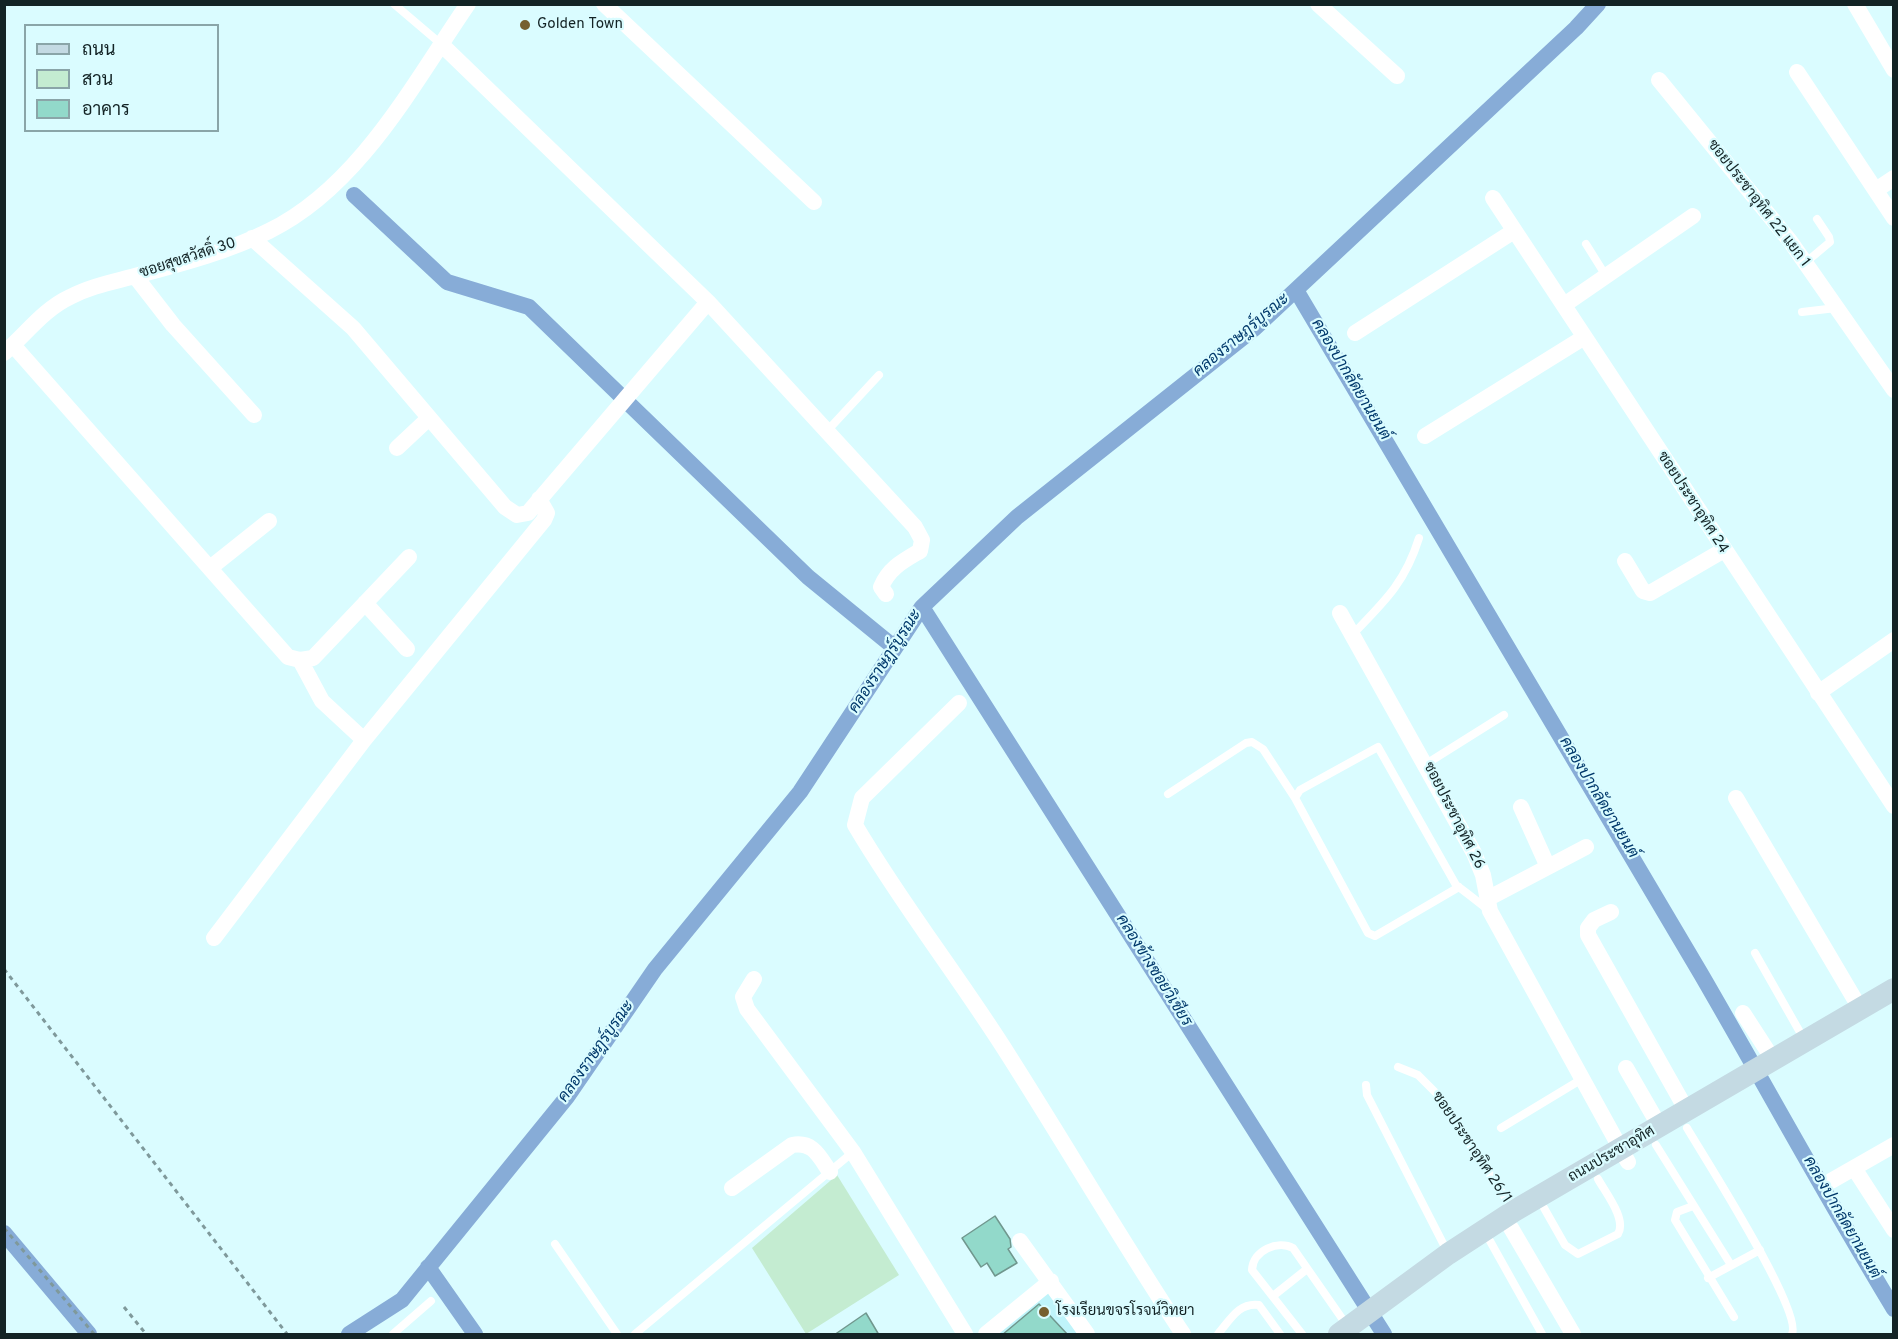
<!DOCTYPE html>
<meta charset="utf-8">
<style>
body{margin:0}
#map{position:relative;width:1898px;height:1339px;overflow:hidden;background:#dafcff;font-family:Overpass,Sarabun,sans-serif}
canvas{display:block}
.frame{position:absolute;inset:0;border:6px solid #132325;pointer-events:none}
.legend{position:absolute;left:24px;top:24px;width:195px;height:108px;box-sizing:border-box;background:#dafcff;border:2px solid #8aa5a8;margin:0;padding:8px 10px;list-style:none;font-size:18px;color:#132325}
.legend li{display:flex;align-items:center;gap:12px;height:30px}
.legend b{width:30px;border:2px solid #8aa5a8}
</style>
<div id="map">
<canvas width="1898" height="1339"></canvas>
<div class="frame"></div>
<ul class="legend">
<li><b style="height:8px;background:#c4dae3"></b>ถนน</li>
<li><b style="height:16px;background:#c4ecd1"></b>สวน</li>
<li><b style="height:16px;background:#92d9ca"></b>อาคาร</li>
</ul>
</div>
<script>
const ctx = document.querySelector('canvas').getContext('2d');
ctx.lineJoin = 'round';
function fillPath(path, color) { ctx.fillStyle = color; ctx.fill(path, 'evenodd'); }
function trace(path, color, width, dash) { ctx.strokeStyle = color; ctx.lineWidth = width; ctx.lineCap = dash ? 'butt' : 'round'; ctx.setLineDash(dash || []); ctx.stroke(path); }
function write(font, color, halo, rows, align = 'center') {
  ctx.font = font + ' Overpass,Sarabun,sans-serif'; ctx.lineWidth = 4.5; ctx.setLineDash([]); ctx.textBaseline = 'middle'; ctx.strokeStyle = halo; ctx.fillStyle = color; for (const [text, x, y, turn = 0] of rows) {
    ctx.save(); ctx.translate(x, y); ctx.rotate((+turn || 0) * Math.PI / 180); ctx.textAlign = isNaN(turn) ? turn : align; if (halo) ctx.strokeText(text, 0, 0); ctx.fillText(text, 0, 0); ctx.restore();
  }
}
const built = new Path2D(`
 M1049,1290l32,44h-84z`);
const green = new Path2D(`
 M837,1175l62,100 -93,59 -54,-86z`);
const canal = new Path2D(`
 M354,195l93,87 82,25 279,270 87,71
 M1296,290c136,228 272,456 405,684 65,112 126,225 193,335
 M922,607l462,727
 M4,1233l85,101
 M428,1267l47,67
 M349,1334l53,-34 165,-203 88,-128 145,-177 122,-185 95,-90 238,-189 321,-300 22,-24`);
const building = new Path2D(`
 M995,1216l15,23 1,8 -3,2 9,14 -22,13 -8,-13 -6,4 -19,-29z
 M1039,1304l29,31h-66z
 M866,1313l13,22h-45z`);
const path = new Path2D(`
 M4,969l283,365
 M4,1228l90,106
 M124,1307l22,27`);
const service = new Path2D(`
 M394,4l47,40
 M1586,244l20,32
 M1805,263l25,-21 -1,-5 -12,-18
 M1802,312l34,-4
 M827,431l52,-56
 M1352,635c32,-33 53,-52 67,-97
 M1426,764l78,-49
 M1168,794l78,-51 6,-1 11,7 32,49
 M1459,887l-84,49 -7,-3 -73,-135 5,-8 78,-43 78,138c11,8 21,16 31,24
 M1755,953l50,88
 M1398,1067l20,8 18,18 78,118
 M1366,1085l1,10 81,158
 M1501,1128l81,-49
 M1687,1128c17,29 116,183 105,206
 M1656,1145l75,120
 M1693,1206l-16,6 -2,8 59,97
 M1544,1208l21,37 13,9 40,-20c9,-15 -13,-42 -20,-55
 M1490,1241l52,93
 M555,1244l62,90
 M1708,1278l52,-28
 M1273,1296l34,-27
 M393,1334l38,-33
 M635,1334l218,-182
 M1218,1334c12,-14 21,-32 41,-29l21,29
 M1302,1334l-50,-64c1,-20 26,-30 41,-22l55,79`);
const minor = new Path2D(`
 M604,4l210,198
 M1318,4l79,72
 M1855,4l39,66
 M441,44l267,258 207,225 7,13 -2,11c-17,10 -31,17 -39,36l5,7
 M1797,72l97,146
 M1659,80l131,161 104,149
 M1876,190l18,-12
 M1493,198l401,608
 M252,238l101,90 152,179 12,8 11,-2 180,-211
 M135,276l38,49 81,90
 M1564,305l129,-89
 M1355,333l159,-102
 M13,345l275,312 12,3 13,-2 96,-101
 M4,353c22,-19 40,-44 66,-56 21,-11 43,-15 65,-21 45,-12 92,-24 134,-45 90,-44 144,-147 199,-227
 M1425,436l158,-98
 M397,448l32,-30
 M1625,561l18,30 7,2 74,-43
 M210,568l59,-47
 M365,603l42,46
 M1340,613l134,240 9,22 7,36 138,251
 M300,660l22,41 42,39
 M1818,693l76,-53
 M959,703l-97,95 -7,27c47,80 105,153 154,231 59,93 114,187 174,278
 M1736,798l125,212
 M1521,807l27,60
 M1489,898l97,-51
 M1611,912l-17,8 -6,8v7l99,176
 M214,938l150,-198 180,-220 3,-7 -8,-14
 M754,979l-11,18 4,12 106,143 112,182
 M1743,1013l31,48
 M1626,1068l34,59
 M1854,1168l40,62
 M1831,1181l63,-36
 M732,1188l60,-43c21,-4 27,11 38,27
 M1511,1228l62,106
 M1020,1241l67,93
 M986,1334l65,-53`);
const secondary = new Path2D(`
 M1339,1334l109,-80 66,-43 380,-222`);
const markers = [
 [525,25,6,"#765f2f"],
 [1044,1312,6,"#765f2f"]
];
const poiNames = [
 ["Golden Town",537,25],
 ["โรงเรียนขจรโรจน์วิทยา",1056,1312]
];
const streetNames = [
 ["ซอยประชาอุทิศ 22 แยก 1",1758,204,52],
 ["ซอยสุขสวัสดิ์ 30",188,259,-18],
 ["ซอยประชาอุทิศ 24",1692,503,57],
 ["ซอยประชาอุทิศ 26",1453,816,63],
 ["ซอยประชาอุทิศ 26/1",1471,1148,56],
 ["ถนนประชาอุทิศ",1612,1155,-30]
];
const waterNames = [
 ["คลองราษฎร์บูรณะ",1242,336,-40],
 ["คลองปากลัดยานยนต์",1350,380,59],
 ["คลองราษฎร์บูรณะ",886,662,-57],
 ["คลองปากลัดยานยนต์",1598,798,59],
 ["คลองข้างซอยวิเชียร",1153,971,58],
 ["คลองราษฎร์บูรณะ",597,1052,-55],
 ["คลองปากลัดยานยนต์",1841,1218,60]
];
fillPath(built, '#bff4fa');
fillPath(green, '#c4ecd1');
trace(canal, '#87acd7', 16);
fillPath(building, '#92d9ca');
trace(building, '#70978e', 1.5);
trace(path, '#7f999b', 3, [4.5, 4.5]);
trace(service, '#fff', 8);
trace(minor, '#fff', 16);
trace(secondary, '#c4dae3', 22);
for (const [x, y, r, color] of markers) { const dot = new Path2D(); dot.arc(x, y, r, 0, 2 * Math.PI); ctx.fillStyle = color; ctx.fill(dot); trace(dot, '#dafcff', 2); }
write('15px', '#132325', '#dafcff', poiNames, 'left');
write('15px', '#132325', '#dafcff', streetNames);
write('italic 16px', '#00386b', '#dafcff', waterNames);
</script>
